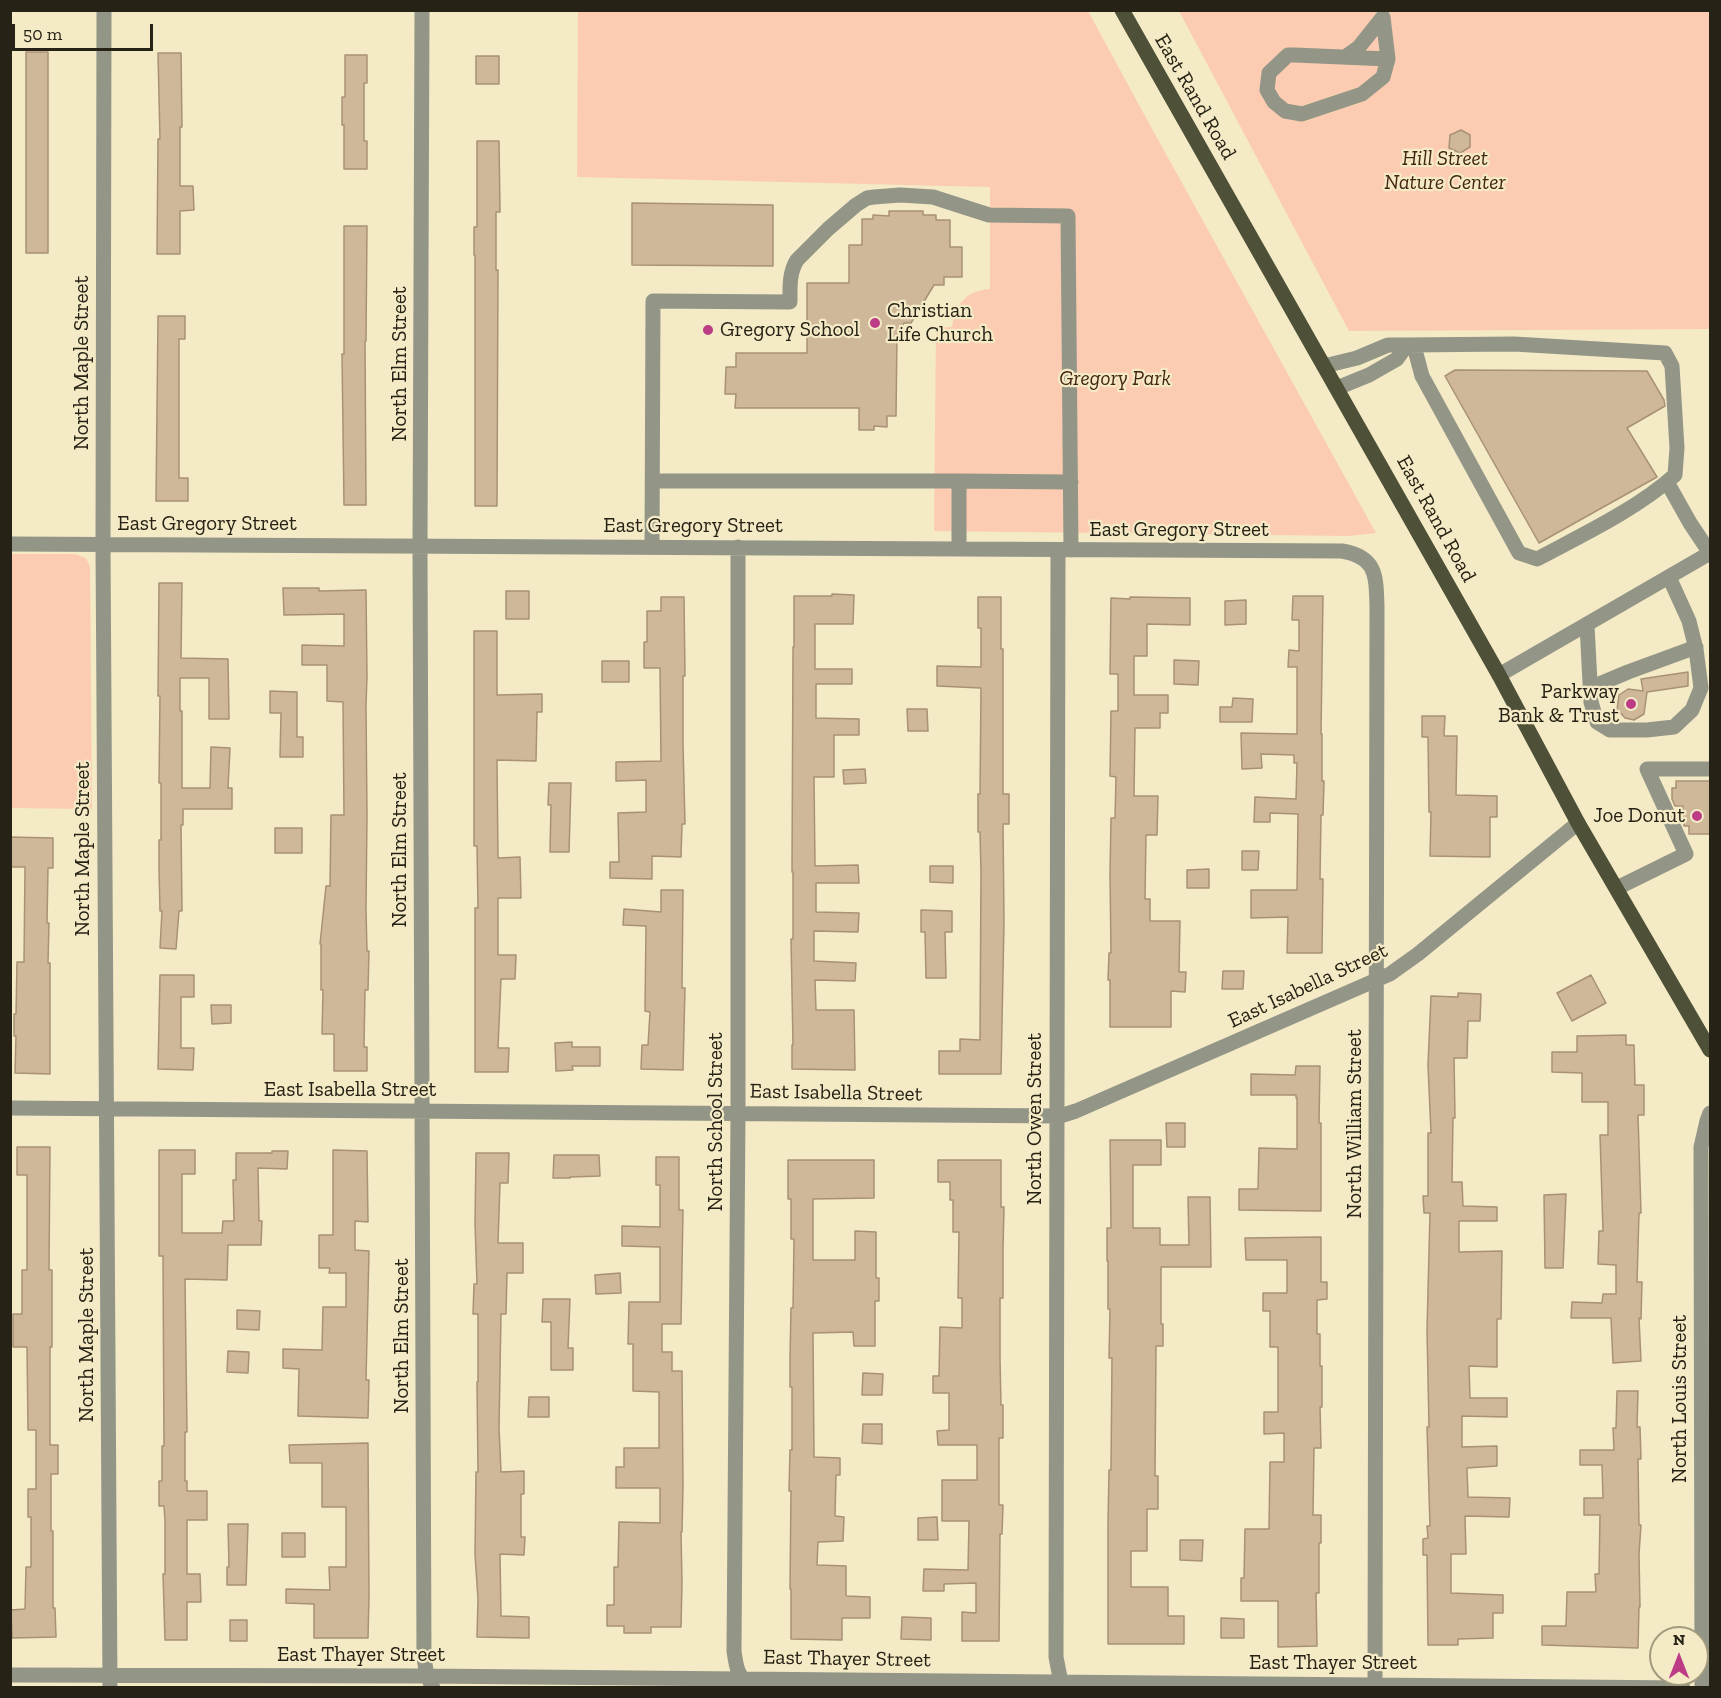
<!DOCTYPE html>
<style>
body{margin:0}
#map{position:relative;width:1721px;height:1698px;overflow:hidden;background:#f4eac6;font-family:"Zilla Slab",serif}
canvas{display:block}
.frame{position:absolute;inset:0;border:12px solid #262215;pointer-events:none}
.north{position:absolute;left:1649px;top:1626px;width:60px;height:60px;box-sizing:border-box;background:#f4eac6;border:2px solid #a29a7f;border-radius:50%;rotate:0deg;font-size:16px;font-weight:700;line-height:24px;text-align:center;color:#262215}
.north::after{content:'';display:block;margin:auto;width:21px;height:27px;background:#bd3c86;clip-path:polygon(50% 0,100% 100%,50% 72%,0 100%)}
.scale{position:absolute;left:12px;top:24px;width:141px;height:27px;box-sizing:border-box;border:3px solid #262215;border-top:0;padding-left:8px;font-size:18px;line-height:21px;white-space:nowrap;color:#262215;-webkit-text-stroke:4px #f4eac6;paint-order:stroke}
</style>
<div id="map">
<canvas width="1721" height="1698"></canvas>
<div class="frame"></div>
<div class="north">N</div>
<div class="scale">50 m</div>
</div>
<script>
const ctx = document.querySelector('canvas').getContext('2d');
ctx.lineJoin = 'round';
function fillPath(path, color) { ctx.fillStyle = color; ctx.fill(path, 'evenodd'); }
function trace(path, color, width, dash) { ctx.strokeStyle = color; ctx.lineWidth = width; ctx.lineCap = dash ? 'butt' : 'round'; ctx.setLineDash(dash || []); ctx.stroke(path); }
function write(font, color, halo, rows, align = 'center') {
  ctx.font = font + ' "Zilla Slab",serif'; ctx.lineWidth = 4.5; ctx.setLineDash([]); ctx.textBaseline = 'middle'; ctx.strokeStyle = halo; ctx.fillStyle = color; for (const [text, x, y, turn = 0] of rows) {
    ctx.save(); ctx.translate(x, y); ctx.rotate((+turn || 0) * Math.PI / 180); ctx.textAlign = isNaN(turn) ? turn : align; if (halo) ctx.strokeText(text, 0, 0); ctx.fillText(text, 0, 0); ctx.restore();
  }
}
const green = new Path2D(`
 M578,11h510l63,116 225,406 -27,3 -415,-5 2,-203 16,-1c3,-23 14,-36 38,-38v-102l-413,-10z
 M1179,11h531v318l-361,2z
 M11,554h64l11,4 4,9 2,242 -81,-1z`);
const building = new Path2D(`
 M26,52h22v201h-22z
 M158,53h23l1,74h-2v59h13l1,24 -14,1v43h-23l1,-115h2z
 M345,55h22v28h-3v58h3v28h-23v-44h-2v-28h3z
 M476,56h23v28h-23z
 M1461,130l9,5v12l-10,6 -11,-5 1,-13z
 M477,141h22l1,71h-4v58h2l-1,236h-22v-251h-1v-28h3z
 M632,203l141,2v61l-141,-1z
 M889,211h34v4h13v5h14v27h12v30h-18v8h-10l-23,38h-7l-7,11 -1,82h-9v11l-13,-1v4h-15v-22h-124l1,-14h-11l1,-27h10v-14h71v-70h42v-38h13v-26h11v-4l16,1z
 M344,226h23l-1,115h-1l1,164h-22l-2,-151h2z
 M158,316h27v23h-6v139h9v23h-32z
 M1455,370l192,1 17,29 1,6 -38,22 30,49 -118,66 -94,-167z
 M159,583h23l-1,75 47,1 1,60h-20v-41h-29v33h2v77h28l1,-41 19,1 -2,40h4v21h-49v16h-2l1,86h-3l-3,38 -16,-1 2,-37h-2l-1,-43v-28h2v-57h-2l1,-87h-2z
 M283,588h36v3l47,-1 1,87 -1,28 1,110 -1,94 1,42h2l-1,39h-3l-1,57h3v24h-33v-37h-12l1,-44h-2v-46h-1l6,-58h4l1,-71h13l-1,-113 -16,-1v-36h-25v-20l42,1v-32l-60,1z
 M506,591h23v28h-23z
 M832,594l22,1 -1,29h-38v45h37v15h-36v34l43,1v16h-25v42h-20l1,89 43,-1 1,18h-43v29l43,1 -1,19 -44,-1v30l42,2 -1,18 -40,-1 1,30h38l1,60 -63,-1v-24h1l-2,-106h2v-67h-1l1,-225h1v-51h38z
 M1293,596h30l-2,138h1v47h2l-1,34h-2l-1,64h3l-1,74h-35l1,-36 -37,1v-28h46l1,-76 -28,-1v9h-16l1,-25 41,2 1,-36h-3v-8l-33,-1 1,14 -20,1 -1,-36 56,1v-67h-9l1,-17 10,1v-31h-7z
 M661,597h23l1,79h-2v68l2,80h-3l-1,33 -29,-1v23l-42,-1v-16h9l-1,-49 28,-1v-32l-30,1v-19l45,-1 -1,-93h-16v-26h3v-31h14z
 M978,597h23v52h2v145h6v30h-6l1,98 -3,152h-62v-23h21v-12l20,1 1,-167 -1,-41h-2v-38h2l1,-106 -44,-2v-20l44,1v-39h-3z
 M1130,597l60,1v27l-43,-1v32h-13v39h34v18h-8v15h-25l-1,68h24l-1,39h-11l-1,64h5v22h30l-1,51h7l-1,20 -14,-1v36h-61v-47h-2l1,-27h2l-1,-79 1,-56h4l1,-41 -6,-1 1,-65h7v-37h-8l1,-76 19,1z
 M1246,600v24l-21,1v-24z
 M474,631h23v64l45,-1v18h-5l-1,49 -39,-1 1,98 22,-1 1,41h-23v57h18l-1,24h-14l-3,69h11l-1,24h-33v-164h3l-1,-62h-3z
 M1174,660l25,1 -1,24 -24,-1z
 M602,661h27v21h-27z
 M1688,672v14l-41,6 -3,22 -10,6 -9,-2 -8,-9 2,-14 9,-6 15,2 -2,-12z
 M270,691l27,1v45h6v20h-23l1,-44h-11z
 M1233,698l20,1 -1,23h-32v-15h12z
 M907,709h20l1,22h-20z
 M1422,716h23l-1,20h13l-1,59 41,1v21h-7v40l-60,-1 1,-44h-2l-1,-75h-6z
 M865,769l1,14 -22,1 -1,-14z
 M1676,781h34v53h-21v-8h-5l-1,-20h-8l-3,-7v-11h4z
 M549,783h22l-2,69h-19l1,-47h-3z
 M275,828h27v25h-27z
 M10,837l43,1v30h-5l-1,55h2l-1,40h2v111l-35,-1 1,-37h-2v-22h2l1,-52h7l1,-95h-15z
 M1242,851h17l-1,19h-16z
 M930,866h23v17l-23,-1z
 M1209,869v19h-22v-18z
 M661,890h22l-1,98h3l-2,82 -42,-1 1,-24h6l2,-33 -5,-1 1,-85 -23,-1 1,-16 37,3z
 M921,910l31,1v21h-7l1,46h-20l-1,-46h-4z
 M1223,971h21l-1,18h-21z
 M160,975h34v22h-13v51h13l-1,22 -35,-1z
 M1591,975l15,28 -34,18 -15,-28z
 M1458,993l23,1 -1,27h-12l-1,37h-13l1,60h-2l-1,64h10l1,24 34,1v14h-38v31l43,-1 -1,68h-4v48l-28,-1 1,32h37v19l-45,-1v31l35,-1v20l-30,2 1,29 42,1 -1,19 -44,-1 1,38h-15v39l52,2v18h-10v25l-35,1v6h-30l-1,-90h-4v-16l5,-1 -1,-12h3l-3,-99h2l-2,-97 3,-117h-6l-1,-17h5v-63h3l-3,-68 3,-69 27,1z
 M211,1005h20v18l-19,1z
 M1626,1035v10h8l1,40h9v30h-6l3,98h-2l-2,69h5l-1,37 -2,-1 2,43 -28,2 -2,-45h-40l1,-16 30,1 1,-9h13v-29l-18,-1 1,-33h4l-3,-96h8v-33h-26v-29l-30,-1v-20h25v-16z
 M572,1042v5h28v19h-28l1,4 -17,1 -1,-28z
 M1296,1066h24l-1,57h2v88l-82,-1v-21h19l1,-41 38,1v-51h-1v-3h-45v-21l44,1z
 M1166,1123h19v24h-18z
 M1110,1140h51v25h-28v63h27v17h29l-1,-48h22l1,70h-50v57h2v22h-7l-1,130h3v33h-11v42h-16v36h37v29h16v28h-76v-121l1,-53h2l1,-112h-3l1,-49h-2v-48h-1v-33h4z
 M17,1147h33l-1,123h3v77h-2v98h8v29h-7v57h2v77h2l1,29 -44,1 -1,-28 14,-1 1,-42h5v-50h-3v-28h8v-59h-8l-1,-83h-14v-33h9v-44h5v-95h-10z
 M159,1150h36v24h-13v59h40l1,-12h11l-1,-41h3v-27h36v-2h16l-1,18 -29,-1 1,53h3l-1,24h-33l-1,35 -42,-1 2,153h-2v49h2v10h20v29h-20v54h13l1,28h-14v38h-22l-2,-66h2v-54l-1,-14h-5v-25h3v-35h2l-1,-190h-4z
 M333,1150l34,1 1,71 -13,-1v29l14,1 -3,129h3l-1,38 -70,-2 1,-47 -16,-1v-19l39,1 1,-43h23v-34h-17l1,-5h-11v-33h14z
 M476,1153h33l-1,30h-8l-2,60h25v30h-16l-1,41h-5l-2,114 2,44 23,-1v23h-3v43h4l-1,18 -24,-1 1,62 28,1v21l-52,-1 1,-38 -3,-45 1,-82h2l-1,-90h1v-68h-5l1,-30h3l-2,-61z
 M554,1155h45l1,21 -30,1v1h-17z
 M656,1157h23v53h4l-2,114h-19v28h10v19h10l1,115 -1,46h-1l1,50 -1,45h-30v6h-27v-7h-17v-21h7v-38h4l1,-45 41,1v-35h-44v-21h8v-19h35v-56l-26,-1v-47h-5l1,-42h31v-55l-38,-1v-20l38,1v-42h-4z
 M788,1160h86v38l-61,1v61h42v-29l21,1v46h3v23h-4v45h-21l-1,-14 -40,1v3l1,121 26,1v17h-4l-1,41 9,1 -1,24 -25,1 -1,23 29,1v30l24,1v21h-28v22l-51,-1v-50h-1l1,-98h-2l1,-41h2v-63h-2v-29l1,-50h2l1,-69h-3v-40h-3z
 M938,1160h63v47h3l-1,42v49h-3v61l1,46h2v33h-4v67h4l-1,29h-2l-1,107h-37v-29l14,1v-30l-32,1v7h-21l1,-22 44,1 1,-49h-27v-41h35v-35h-39l-1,-14 12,-1v-37h-16v-17h6l1,-49 22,1v-30h-4l1,-66h-6v-32h-3v-18h-12z
 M1566,1194l-3,74h-18l-1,-73z
 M1321,1237v45h6v17l-10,1v34h3v32h2v41h-2l1,41h-7l-1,67h8v28h-2v50h-3l1,53 -39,1v-46h-37v-23h3l1,-49h24l1,-67h14v-29l-20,1v-22h14v-65h-8v-36h-7v-18h24v-33h-41l-1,-22z
 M620,1273l1,20 -25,1 -1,-19z
 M543,1299h27l-2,49h5v22h-22v-48h-9z
 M237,1310l23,1 -1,19 -22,-1z
 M228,1351l21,1 -1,21 -21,-1z
 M863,1373l20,1 -1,21h-20z
 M1617,1391h21l-1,36h3l1,32h-3l1,66h2l-2,29 1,53h-1l-1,41 -96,-3v-19h24l1,-34h29l-1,-18h4l1,-59h-16v-17h19l-1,-33h-22v-15h34l-1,-22h3z
 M529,1397h20v20h-21z
 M863,1424h19v20l-20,-1z
 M368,1443l1,153 -1,42h-54v-34l-28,-1v-14l44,1 -1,-23h17v-60h-24v-44h-32l-1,-18z
 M937,1517l1,23h-20v-22z
 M228,1524h20l-2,61h-19v-18h2z
 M282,1533h23v24h-23z
 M1180,1540h23l-1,21 -22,-1z
 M902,1617l29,1v22l-30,-1z
 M1221,1618l23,1v19h-23z
 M230,1620h17v21h-17z`);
const minor = new Path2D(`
 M104,10l-1,535 7,1143
 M422,10l-2,536 4,1112 3,18 6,12
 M1345,57l14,-10 24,-30 5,42 -5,18 -21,17 -60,20 -17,-3 -11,-9 -7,-12 2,-17 19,-18h7l93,4
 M1407,345l107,-1 151,9 7,13 5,82 -2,27c-38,34 -93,60 -138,84l-18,-6 -97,-177 -8,-30
 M1324,366l33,-8 31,-13h19l-10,14 -28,16 -32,13
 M653,481h306v68
 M959,481l112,1
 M1667,482l23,41 20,30
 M10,544l1332,7c35,6 34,25 35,56l-2,1077
 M652,547l1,-246 137,1c0,-15 -1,-29 7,-42l31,-31 28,-24 11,-7 7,-1 26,-2 33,2 56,18 79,1 3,334
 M738,547v566l-4,538c2,14 3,26 16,33
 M1058,550l-2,1107 6,31
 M1587,625l4,77 6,20 13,8h37l27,-3 18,-17 9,-22 -5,-39 -7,-28 -20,-44
 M1499,675l211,-122
 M1590,688l38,-16 68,-25
 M1617,888l69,-34 -39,-85h63
 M10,1108l1050,8 16,-5 314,-137 28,-20 160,-131
 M10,1675l417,1 1256,12
 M1702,1688l-1,-541 6,-26 3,-8`);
const major = new Path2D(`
 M1122,10l377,665 79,148 132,227`);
const markers = [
 [875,323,6,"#bd3c86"],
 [708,330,6,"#bd3c86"],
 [1631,704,6,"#bd3c86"],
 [1697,816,6,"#bd3c86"]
];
const streetNames = [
 ["East Rand Road",1195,97,60],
 ["North Maple Street",82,363,-90],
 ["North Elm Street",400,364,-90],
 ["East Rand Road",1436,519,61],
 ["East Gregory Street",207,524],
 ["East Gregory Street",693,526],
 ["East Gregory Street",1179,530],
 ["North Maple Street",83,849,-90],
 ["North Elm Street",400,850,-90],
 ["East Isabella Street",1308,986,-25],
 ["East Isabella Street",350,1090],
 ["East Isabella Street",836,1093,1],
 ["North Owen Street",1035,1119,-90],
 ["North School Street",716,1122,-90],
 ["North William Street",1355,1124,-90],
 ["North Maple Street",87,1335,-90],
 ["North Elm Street",402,1336,-90],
 ["North Louis Street",1680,1399,-90],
 ["East Thayer Street",361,1655],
 ["East Thayer Street",847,1659,1],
 ["East Thayer Street",1333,1663]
];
const parkNames = [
 ["Hill Street",1445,159],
 ["Nature Center",1445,183],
 ["Gregory Park",1115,379]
];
const poiNames = [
 ["Christian",887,311],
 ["Life Church",887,335],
 ["Gregory School",720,330],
 ["Parkway",1619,692,"right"],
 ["Bank & Trust",1619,716,"right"],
 ["Joe Donut",1685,816,"right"]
];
fillPath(green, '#fbccb2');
fillPath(building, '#cfb79a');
trace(building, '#a89175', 1.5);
trace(minor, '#939687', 15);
trace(major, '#4e5137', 15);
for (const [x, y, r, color] of markers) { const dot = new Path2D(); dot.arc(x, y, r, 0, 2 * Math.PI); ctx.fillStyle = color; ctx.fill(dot); trace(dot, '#f4eac6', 2); }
write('21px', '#262215', '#f4eac6', streetNames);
write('italic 21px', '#442511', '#f4eac6', parkNames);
write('21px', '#262215', '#f4eac6', poiNames, 'left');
</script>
